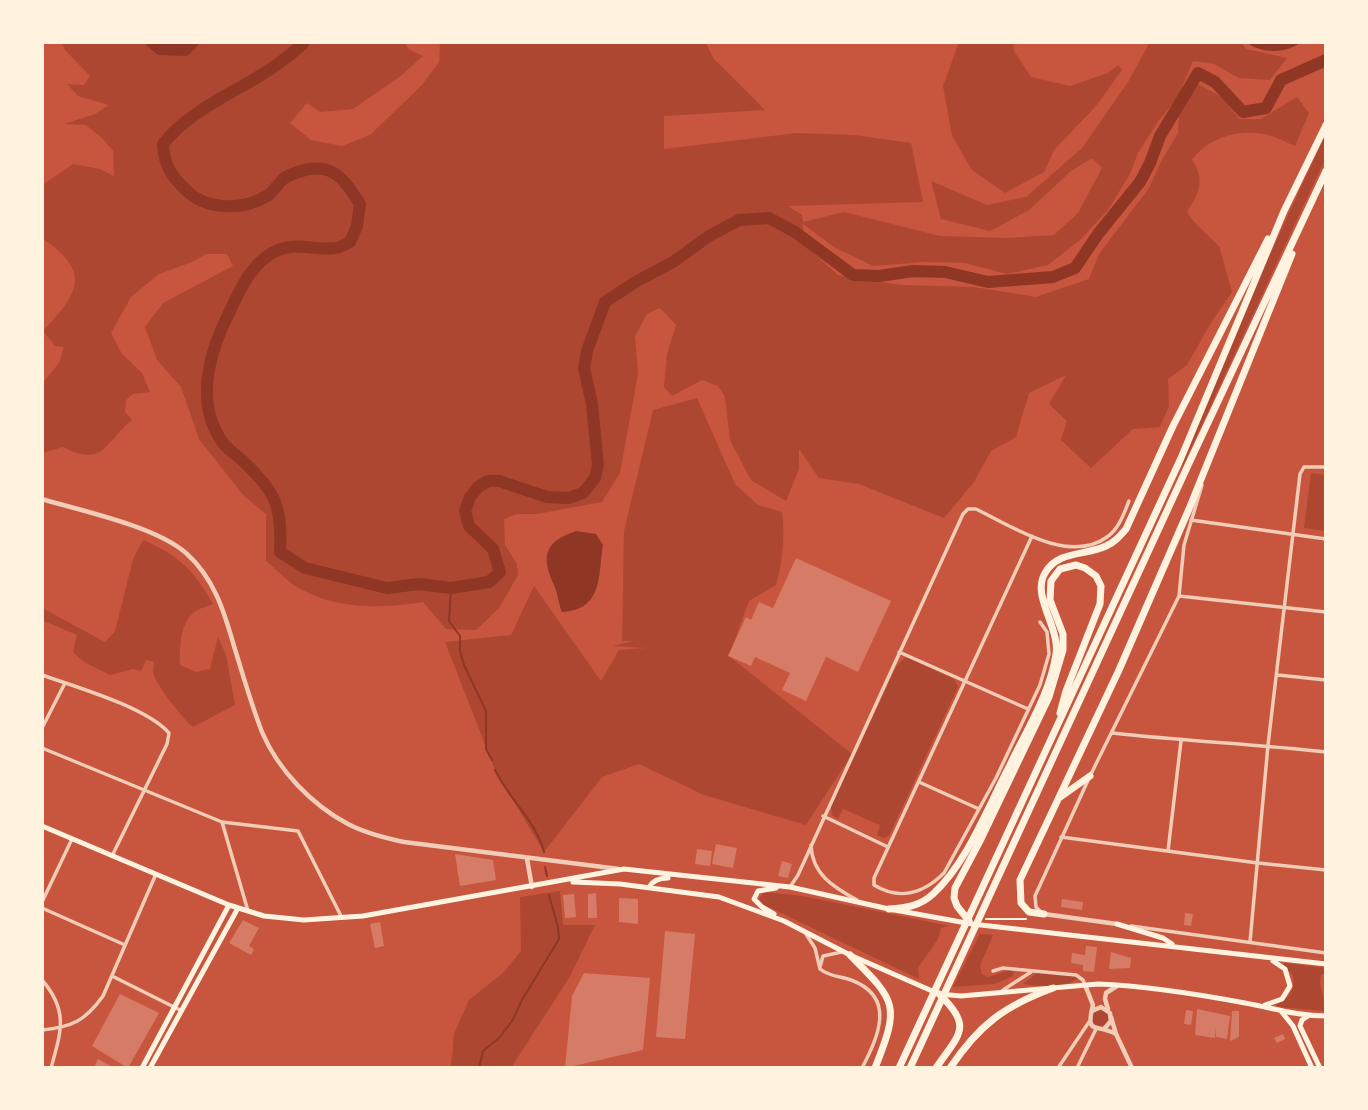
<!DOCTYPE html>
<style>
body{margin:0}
#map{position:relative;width:1368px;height:1110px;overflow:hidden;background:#c8553d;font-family:"Crimson Pro",serif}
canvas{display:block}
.frame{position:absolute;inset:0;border:44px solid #fff3e0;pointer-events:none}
</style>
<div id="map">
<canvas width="1368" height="1110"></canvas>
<div class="frame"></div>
</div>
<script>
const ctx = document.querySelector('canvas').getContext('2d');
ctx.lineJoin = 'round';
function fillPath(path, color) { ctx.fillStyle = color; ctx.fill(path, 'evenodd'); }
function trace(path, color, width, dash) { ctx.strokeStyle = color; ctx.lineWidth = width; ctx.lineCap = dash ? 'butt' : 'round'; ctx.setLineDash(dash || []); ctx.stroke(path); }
const green = new Path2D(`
 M62,42h342l4,7 15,7 -21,19 -49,34 -33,3 -13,-9 -17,20 21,17 31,6 28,-11 51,-49 18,-24 1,-20h265l9,17 51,51 -101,6v33l133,-16 57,2 57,8 12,59 -135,4 14,9 1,7 41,-10 96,24 68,2 46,-3 24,-22 24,-45 -10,-10 -21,13 -42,39 -39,21 -49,-12 -10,-38 56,24 39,-8 56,-49 46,-66 22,-40h91l5,7 41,9 -17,22 -31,-2 -25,-14 -21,-3 -16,38 -18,21 -21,33 -8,21 -22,36 -28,30 -32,25 -41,9 -42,-11 -41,-1 -51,4 -39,-19 -31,-23 1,21 34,30 63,10 73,2 62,10 53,-18 10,-25 50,-66 13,-28 16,-27 1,-23 19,-26 25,14 16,21h22l36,-22 12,16 -14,33c-9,-4 -18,-9 -27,-11 -27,-7 -60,2 -76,25 14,21 7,32 -5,52l8,11 24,23 13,46 -20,29 -25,44 -19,14 1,27 -9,21 -27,2 -42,39 -30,-28 6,-19 -18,-17 17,-29 -37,18 -13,44 -25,14 -17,31 -30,36 -85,-34 -40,-6 -20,-29v20l-13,32 -35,-21 -21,-40 -5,-43 -7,-11 -16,-6 -30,16 -8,-9 3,-33 9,-29 -16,-17 -13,6 -12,22 3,38 -18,99 -18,29 -65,12h-20l-13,5 1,26 12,19 1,11 -19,33 -23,22 -30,-1 -23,-27c-44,7 -93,8 -132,-19 -8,-6 -16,-15 -25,-22v-47l-22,-18 -45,-57 -18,-52 -24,-27 -12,-33 18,-24 70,-37 -6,-12h-21l-14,8 -33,12 -28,23 -20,36 11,21 20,19 8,19 -17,2 -7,6 -1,12 7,8c-29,24 -28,48 -69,27l-21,6v-69l17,-21 5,-16 -9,-1 -12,-15c36,-38 49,-59 -1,-93v-53l31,-21 27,5 14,7 -1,-25 -10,-12 -17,-14 -22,-1 31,-10 14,-9 -31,-9 -11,-12 17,1 6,-9 -25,-26z
 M959,42h54l1,9 17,26 39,9 38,-13 10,-8 4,5 -26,36 -42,44 -10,22 -39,21 -33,-23 -20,-34 -9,-50z
 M1326,133v24l-143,308 -2,-1 73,-175z
 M697,398l38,86 23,21 24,7c3,25 1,48 -6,73l-27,16 -20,55 123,98 -46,71 -102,-30 -65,-31 -37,13 -58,75 -49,-82 -50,-128 66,-7 23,-49 67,95 18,-31 27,-2 -33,-2 20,-5h-11l2,-110 29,-121z
 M1311,473l15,2v56l-22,-3z
 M143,540c35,15 52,31 70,64 -5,2 -13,4 -17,7 -16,10 -17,37 -16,54l16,7 14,-3 8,-32 8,18 9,50 -42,22c-9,-7 -37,-42 -40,-54 0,-1 1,-10 1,-11l-8,-2 -5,11 -8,-2 -23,6 -26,-13 -11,-10 4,-17 -35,-15v-12l63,34 10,-11 18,-72z
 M904,658h4l46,21 4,8 -69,149 -6,2 -6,-3 3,-10 -37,-16 -5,10 -6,-4 -1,-8 65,-140z
 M560,891l3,34h32l-26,53 -58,90h-60l3,-34 15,-34 35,-28 17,-21 -1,-54z
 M764,892l39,4 146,30 -8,2 -3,11 -20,29 1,11 -157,-75 -3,-5z
 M980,934l13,1 -13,31 2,8 6,3 21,-7 5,2 -1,4 -19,8 -41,3z
 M1284,963l42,5v5l-5,2c-3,16 5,21 5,36l-49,-4 -1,-2c14,-7 19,-14 17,-30l-9,-9z
 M1037,973l37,3 5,2c-15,11 -39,8 -56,6z
 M1092 1018a8 8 0 1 1 16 0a8 8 0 1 1-16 0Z`);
const water = new Path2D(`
 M1246,42h55c-15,12 -40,12 -55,0z
 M576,531l20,3 7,11c-5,31 0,65 -41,67 -4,-9 -4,-18 -8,-27 -14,-30 -8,-44 22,-54z`);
const stream = new Path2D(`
 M451,588l-2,33 11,15v15l4,14 22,46v38l6,11
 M495,770c14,29 42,53 49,82
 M545,867l2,9
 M479,1068l4,-17 16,-13 13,-17 10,-21 37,-61 -1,-12 -9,-32`);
const river = new Path2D(`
 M152,42l8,7 25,1 8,-8
 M301,42l2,2c-10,8 -20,17 -31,24 -34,23 -84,43 -109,76 1,21 8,32 23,46 20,20 56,21 81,6 7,-4 11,-14 19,-19 11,-6 29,-11 41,-7 15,4 25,22 33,34l-3,22 -7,16c-5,2 -10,6 -15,6 -23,3 -40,-8 -63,5 -23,14 -32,37 -43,60 -19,38 -34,88 -8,127 5,9 16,15 23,22 33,31 38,46 36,90l25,16 82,20 32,-4 32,4 38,-6 11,-10 -7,-23 -24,-23 -4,-15 5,-14 8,-10 10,-6h11l48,16 21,1 15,-5 12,-15 3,-13 -6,-61 -8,-36 3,-17 18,-49 32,-21 36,-19 36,-26 30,-16 30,-2 26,14 58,43 26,1 34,-5 32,1 43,10 65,-5 22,-9 23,-34 42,-52 10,-19 10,-27 38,-63 17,9 28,30 23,-4 15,-28 45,-20`);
const building = new Path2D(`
 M796,558l95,43 -33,71 -32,-15 -20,44 -24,-11 8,-17 -35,-16 -4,9 -23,-10 18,-39 5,3 8,-18 14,6z
 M716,844l21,4 -4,20 -21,-4z
 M697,849l15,2 -2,15 -15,-2z
 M455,854l38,6 3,20 -36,6z
 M782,861l10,3 -4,14 -10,-2z
 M596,893l1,25h-9v-24z
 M574,894l2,23 -11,1 -2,-23z
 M619,898l19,1v25l-19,-2z
 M1062,899l21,3 -1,8 -21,-3z
 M1185,913l8,1 -2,12 -7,-1z
 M243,920l16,8 -10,18 5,3 -3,6 -22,-12z
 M380,922l4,24 -9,2 -5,-24z
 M665,931l30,3 -10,105 -29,-2z
 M1086,946l11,1 -3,25 -11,-1v-6l-12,-2 1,-10 13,2z
 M1111,952l20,6 -1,10 -21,1z
 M584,973l66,5 -7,72 -78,18 7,-72z
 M120,994l39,19 -31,55 -36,-22z
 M1197,1009l33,7 -3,23 -11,-2v-10l-1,11 -20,-3z
 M1186,1010l7,1 -2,14 -7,-1z
 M1232,1011h7v26l-9,4z
 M1283,1034l2,5 -8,4 -3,-5z
 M98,1059l16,9h-20z`);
const path = new Path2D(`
 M986,919h40`);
const minor = new Path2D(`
 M1191,520l135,19
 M1032,536l-158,342v7c26,16 50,8 70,-12l52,-95 44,-93 9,-31 -2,-22 -7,-10
 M1179,596l147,16
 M899,652l129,57
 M42,675c34,12 104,32 127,58l-2,11 -55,112
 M1278,675l48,5
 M42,728l23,-45
 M1112,733c71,8 143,11 214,19
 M42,748l180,74 76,9 44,87
 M919,782l60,27
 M823,816l65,31
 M222,822l26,89
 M1061,837l197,26 68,7
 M811,845c1,29 22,42 46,55
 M1168,851l13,-110
 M790,887l8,-12 165,-361 5,-5h8c35,17 93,56 131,28 12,-8 17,-24 22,-36
 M42,902l30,-63
 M42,908l83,37
 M1041,912l-5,-5 -1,-11 55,-120 89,-180 5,-51 18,-60
 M1131,926l195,27
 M806,934l9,14 5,21c10,8 20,7 31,11 46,17 27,57 11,88
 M1250,942l18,-197 32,-271 4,-7h22
 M820,967l3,-11 19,-4
 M993,971l10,-3 73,7 7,5 2,5
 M112,976l68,34
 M42,980c27,31 19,52 9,88
 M1003,990l28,-18
 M42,1030c30,-3 43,-9 61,-34l53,-122
 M1058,1068l31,-46
 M1077,1068l19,-39`);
const tertiary = new Path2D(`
 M42,499c40,12 113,27 144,54 28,25 38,58 48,93 9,29 17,58 28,86 16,38 50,73 86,92 17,9 37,14 56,18l215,27
 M527,859l5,28
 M1044,914l73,10
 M1085,985l8,20c-8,31 3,18 23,29
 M1108,1009l-3,-10 1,-6 11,-7
 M1092,1011l9,-4 9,6 1,8 -7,8
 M1111,1017l5,17 16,34`);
const secondary = new Path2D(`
 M42,826l187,79 35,11 40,4 59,-4 261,-47 166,18 99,22 83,15 354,40
 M573,882l47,2 99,13 65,24 66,34 89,39 22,2 137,-12c49,2 99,10 147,19 28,5 52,13 81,13
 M649,887c4,-7 11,-9 19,-9
 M774,914l-12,-7 -8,-8 4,-8 18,-3
 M1117,924l46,14 9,6
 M1265,1005l17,-6 8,-13 -5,-17 -12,-8
 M1281,1011l12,15 19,42
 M1308,1016l-6,4 -2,6 20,42
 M142,1068l87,-163
 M150,1068l88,-160`);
const motorway = new Path2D(`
 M1059,798l31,-22
 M889,909c17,-1 31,-3 44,-15 34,-31 55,-87 76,-127 17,-36 41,-73 47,-113 4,-27 -25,-58 -11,-81 13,-23 41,-17 61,-27 9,-4 14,-10 20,-17l47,-103 95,-187
 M1044,914l-15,-2 -8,-9 -1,-23 99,-210 70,-161 103,-255
 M969,921l-12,-15 -3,-8 1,-10 26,-49 68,-142 14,-47v-16l-13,-34 1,-19 9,-12 16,-4 9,3 11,8 5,10 -1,18 -34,87 -6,22
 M850,955c47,47 50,50 25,113
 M899,1068l282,-610 103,-247 42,-86
 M910,1068l280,-607 136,-290
 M936,1068c23,-34 38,-41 3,-74
 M950,1068c29,-43 54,-62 103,-80`);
fillPath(green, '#ae4732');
fillPath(water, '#8f3625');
trace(stream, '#8f3625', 2);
trace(river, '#8f3625', 12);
fillPath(building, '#d67c66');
trace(path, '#fff3e0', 2);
trace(minor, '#f1ccb7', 3.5);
trace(tertiary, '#f1ccb7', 4.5);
trace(secondary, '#fff3e0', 5);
trace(motorway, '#fff3e0', 7);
</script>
